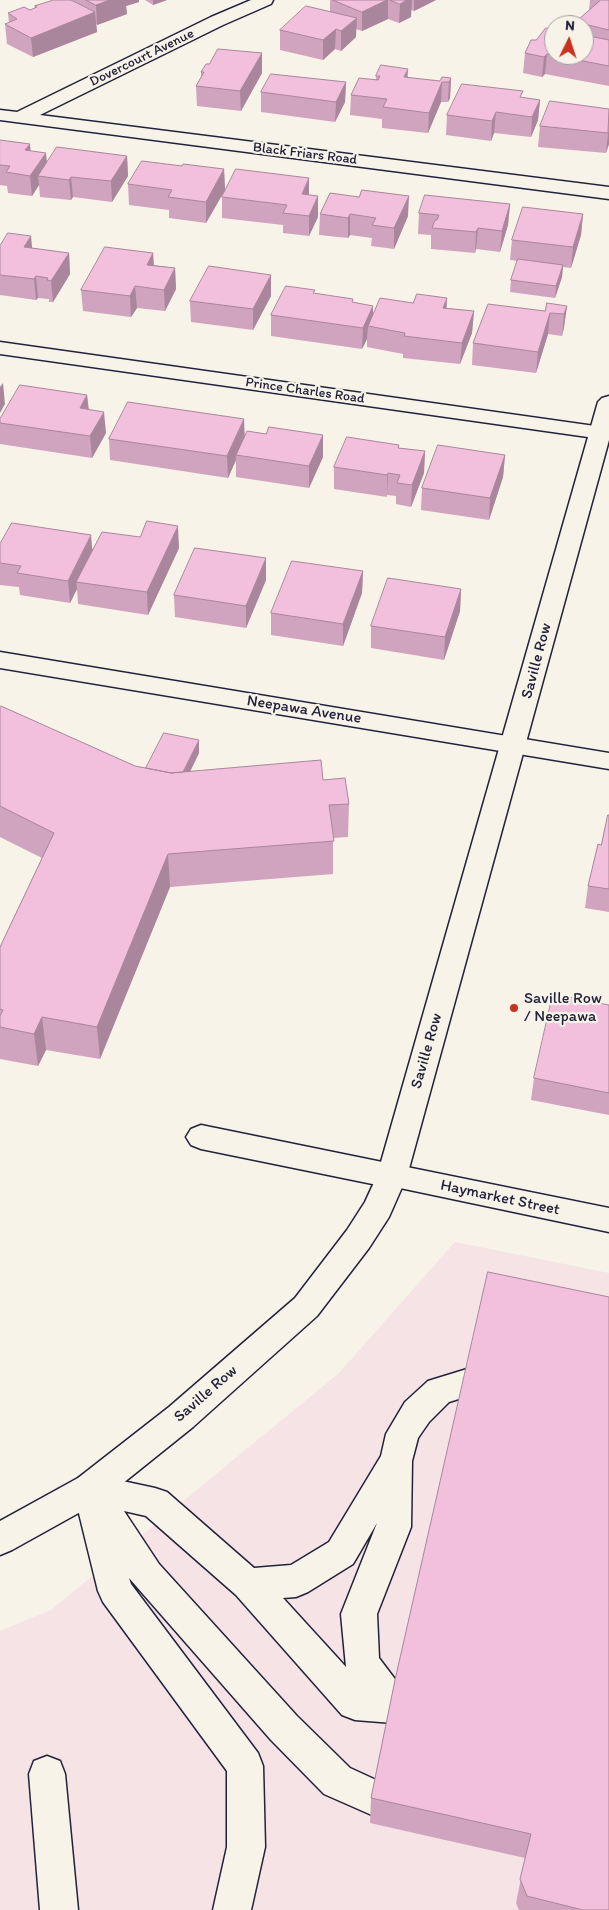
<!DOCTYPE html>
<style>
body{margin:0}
#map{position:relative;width:609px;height:1910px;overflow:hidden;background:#f7f3e8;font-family:Itim,sans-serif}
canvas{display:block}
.north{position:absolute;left:544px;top:15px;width:50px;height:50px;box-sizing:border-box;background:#f7f3e8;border:1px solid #a29fa3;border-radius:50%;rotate:4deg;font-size:14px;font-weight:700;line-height:20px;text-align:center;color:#22223b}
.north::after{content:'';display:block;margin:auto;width:18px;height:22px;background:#c8321e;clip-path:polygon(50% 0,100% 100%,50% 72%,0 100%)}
</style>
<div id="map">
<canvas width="609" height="1910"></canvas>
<div class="north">N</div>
</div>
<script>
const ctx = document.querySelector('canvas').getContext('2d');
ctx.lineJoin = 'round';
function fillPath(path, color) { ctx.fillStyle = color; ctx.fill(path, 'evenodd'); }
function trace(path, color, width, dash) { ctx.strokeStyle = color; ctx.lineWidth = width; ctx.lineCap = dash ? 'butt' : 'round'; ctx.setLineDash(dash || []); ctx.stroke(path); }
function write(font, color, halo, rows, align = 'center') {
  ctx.font = font + ' Itim,sans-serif'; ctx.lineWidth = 4.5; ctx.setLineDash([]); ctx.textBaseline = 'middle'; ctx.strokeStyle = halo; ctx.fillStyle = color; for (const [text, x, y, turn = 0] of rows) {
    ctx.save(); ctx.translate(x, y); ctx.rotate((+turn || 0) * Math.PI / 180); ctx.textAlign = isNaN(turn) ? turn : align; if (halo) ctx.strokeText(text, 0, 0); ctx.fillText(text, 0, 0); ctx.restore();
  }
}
const built = new Path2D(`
 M455,1242l154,31v637h-609v-279l51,-21 288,-237z`);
const service = new Path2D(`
 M201,1125l191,39 11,4 4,8 -4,8 -11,4 -191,-39 -10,-4 -5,-8 5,-8z
 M467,1369l11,4 5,10 -5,10 -29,9 -20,20 -11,16 -6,23 -1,66 -34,87 2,44 25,33 36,11 5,12 -5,12 -13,5 -34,-8 -38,-3 -13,-5 -106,-120 -90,-79 -22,-5 35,53 138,152 53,52 37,17 6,13 -6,13 -13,5 -50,-22 -53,-54 -142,-162 2,6 127,169 5,13 2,81 -14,63h-38l14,-63v-76l-124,-169 -5,-11 -25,-102 5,-11 12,-4 65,14 12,4 87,76 37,-3 38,-23 52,-86 5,-22 19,-32 23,-21zM377,1523l-36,91 5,53 -63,-69 13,-1 12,-5 45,-28z
 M47,1756l13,5 5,13 13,136h-38l-11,-136 5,-13z`);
const minor = new Path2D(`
 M251,0h22l-2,4 -48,21 -183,90 569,72v12l-609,-79v-10l17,2 194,-95z
 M0,342l609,86v12l-609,-86z
 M0,652l609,101v16l-609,-101z
 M392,1164l217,44v24l-228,-48 -4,-8 4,-8z`);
const tertiary = new Path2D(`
 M609,396v44l-202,736 -18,41 -20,31 -52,68 -124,111 -91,73 -90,50 -12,5v-34l78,-43 91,-71 126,-109 52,-68 18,-28 12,-26 221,-774 4,-4z`);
const wall = new Path2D(`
 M72,0h67v2l-13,4 1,8 -30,11 -1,-1 1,8 -64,25 -26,-13 -2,-20 4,-1 -1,-10 22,-3 5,-2v-2z
 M145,0h22l-14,5z
 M330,0h106l-22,11 -3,-1v7l-12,6 -11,-4 -26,12 -6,-2v8l-15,14 -6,-2 -12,11 -43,-10v-20l50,-18z
 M590,0h19v86l-64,-12 -3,3 -19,-4 2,-20 59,2v-30h-8v-3l13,-12z
 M201,72l61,1 -21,38 -44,-5 -1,-20 5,-8z
 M376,76l32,2 32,3 11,-3 -1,20 -2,4h-7l-13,31 -46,-5v-9l-32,-4 1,-20 25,-15z
 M346,82l-1,20 -10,20 -74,-10v-20z
 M522,98l18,2 -2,20 -7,17 -37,-4 -3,8 -45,-6 1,-20z
 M609,109v35l-3,9 -68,-6 2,-21z
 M0,140l30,11 17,12 80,-7 1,20 -16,26 -39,-5 -2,3 -31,-3 -1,-12 -7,11 -24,-3 -1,-7 -7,-1z
 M182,166l42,3 1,21 -19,33 -37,-5v-8l-40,-5 -1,-21z
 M330,193l78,23 -14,33 -23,-3 1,-8 -22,-3 -2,3 -29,-3 1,-21z
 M309,195l9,22 -9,19 -26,-3v-8l-61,-7v-21z
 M510,204l-2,21 -8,27 -24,-3 -1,4 -44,-4v-14l-13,-1 1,-21z
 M583,214l-2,21 -10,33 -8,-1 -1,10 -7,21 -45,-6 1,-12 7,-19 -8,-1 2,-20z
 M0,246l32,2 37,5 1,21 -17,28h-4v-3l-11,-1 -2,2 -36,-5z
 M153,253l1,12 21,3 1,21 -11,22 -28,-3 -6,9 -48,-6 -2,-21z
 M271,275v21l-18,34 -62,-8 -1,-21z
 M315,294l38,9 20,3v8l40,-11 34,-5 -1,10 28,3 -2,22 -12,31 -57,-6v-4l-36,-7v-8l-5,10 -91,-13v-21z
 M567,306l-3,21 -2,9 -14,-2 -12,39 -64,-8 1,-22 72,-32z
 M87,395l2,14 17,24 -14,25 -92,-14v-25z
 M245,436l78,21 -14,31 -73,-11v-17l-8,18 -118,-18 -1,-21z
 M399,445v3l26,3 -1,22 -13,34 -15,-3v-8l-9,-1v2l-53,-8v-22z
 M505,455l-2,22 -14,43 -68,-10 1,-22z
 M0,544l93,5 86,-1 -31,67 -70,-11 -1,-15 -7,14 -50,-8 -1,-8 -19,-2z
 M266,558v22l-20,48 -71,-11 -1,-22z
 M363,571l-1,22 -19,53 -72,-11v-22z
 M461,589l-1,22 -16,49 -73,-12v-22z
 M0,707l135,59 11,2 53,-28v13l-9,19 133,8 26,24 -1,33 -15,1v36l-163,13 -70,172 -54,-9 -8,16 -38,-7v-112l42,-89 -42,-21z
 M609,815v97l-24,-4 3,-22 13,-41z
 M609,1005v110l-78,-15 3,-22z
 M395,1680l214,230h-90l-3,-7 9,-45 -155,-35 1,-25z`);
const shadedWall = new Path2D(`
 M110,0h29v2l-13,4 1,8 -30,11 -1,-20z
 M153,0h14l-14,5z
 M387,0h1v19l-26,12v-19z
 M407,0h5l-1,17 -12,6 1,-19z
 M414,0h22l-22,11z
 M95,12l2,20 -64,25 -2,-19z
 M357,18l-1,19 -15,14v-20z
 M336,29l-1,20 -12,11v-20z
 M262,53v20l-21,38 -1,-20z
 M547,54l-2,20 -3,3 2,-20z
 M408,69l-1,20 -3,-12z
 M451,78l-1,20 -2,4 1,-20z
 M346,82l-1,20 -10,20 1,-20z
 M442,82l-1,20 -13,31 1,-20z
 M540,100l-2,20 -7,17 1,-20z
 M496,112l-2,21 -3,8 1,-20z
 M609,131v13l-3,9 2,-20z
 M30,144l2,20 -7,-14z
 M46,153l2,20 -10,3 1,9 -7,11 -2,-20z
 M127,156l1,20 -16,26 -1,-21z
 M224,169l1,21 -19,33v-21z
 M71,177l2,20 -2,3 -2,-20z
 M309,178v20l-7,-4z
 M318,196v21l-9,19v-20z
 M409,196l-1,20 -14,33v-21z
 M510,204l-2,21 -8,27 2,-21z
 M350,214v21l-2,3v-20z
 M583,214l-2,21 -10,33 2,-21z
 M478,228l-2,21 -1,4 1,-21z
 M31,236l2,21 -9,-10z
 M69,253l1,21 -17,28 -2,-21z
 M153,253l1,21 -7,-9z
 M563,265l-1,12 -7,21 1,-12z
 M175,268l1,21 -11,22 -1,-21z
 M271,275v21l-18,34v-21z
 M36,276l2,22 -2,2 -2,-21z
 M135,286l2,22 -6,9 -1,-21z
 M447,298l-1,21 -3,-11z
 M373,306v21l-5,-1 -1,13 -5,10 1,-21z
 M567,306l-3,21 -2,9 2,-22z
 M474,311l-2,22 -12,31 2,-21z
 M550,313l-2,21 -12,39 2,-21z
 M3,383l2,21 -5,9v-26z
 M87,395l2,22 -9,-9z
 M104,412l2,21 -14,25 -2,-22z
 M244,419l1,22 -9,14v5l-8,18 -1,-22z
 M323,435v22l-14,31v-22z
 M425,451l-1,22 -13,34 1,-22z
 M505,455l-2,22 -14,43 1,-22z
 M388,473l-1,22v2v-22z
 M178,526l1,22 -31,67 -1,-23z
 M91,535l2,22 -17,25 1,7 -7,14 -2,-22z
 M266,558v22l-20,48v-22z
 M363,571l-1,22 -19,53v-22z
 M461,589l-1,22 -16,49 1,-23z
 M199,740v13l-26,53v-12z
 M168,854l2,33 -70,172 -3,-32z
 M42,1017l4,33 -8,16 -4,-32z`);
const building = new Path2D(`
 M54,0h17l24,12 -64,26 -26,-14 12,-5 -9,-6 16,-6 6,3 7,-3 -2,-1z
 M86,0h24l-14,5z
 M333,0h54l-25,12z
 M390,0h17l-7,4z
 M601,0h8v30l-33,-8z
 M306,6l51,12 -16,13 -5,-2 -13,11 -43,-10z
 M546,28l8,1v26h30v-20l25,5v26l-62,-12 -3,3 -19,-4 6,-13h5z
 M218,49l44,4 -22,38 -44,-5 8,-14h-3l5,-8h3z
 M381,65l27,4 -4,8 36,4 2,-4 9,1 -2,4h-7l-13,31 -46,-6 4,-8 -36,-4 8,-17 19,2 2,-4h-4z
 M271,74l75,8 -10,20 -75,-10z
 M462,84l61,7 -3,6 20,3 -8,17 -36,-5 -4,9 -45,-6z
 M550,101l59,8 -1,24 -68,-7z
 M0,140l30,4 -5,6 21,3 -16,23 -24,-4 4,-6 -10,-1z
 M57,147l70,9 -16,25 -40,-4 -2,3 -31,-4z
 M142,161l40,5 1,-2 41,5 -18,33 -38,-5 4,-7 -44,-6z
 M236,169l73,9 -7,16 16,2 -9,20 -26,-3 4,-8 -65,-8z
 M362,190l47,6 -15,32 -22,-3 4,-7 -26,-4 -2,4 -28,-4 10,-21 29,4z
 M425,195l85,9 -8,27 -24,-3 -2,4 -44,-4 3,-8h2l2,-5 -20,-2z
 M523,207l60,7 -10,33 -61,-7z
 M8,233l23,3 -7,11 45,6 -18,28 -4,-1 1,-2 -12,-2 -2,3 -34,-4v-29z
 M105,247l48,6 -6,12 28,3 -11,22 -29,-4 -5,10 -49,-6z
 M518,259l45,6 -7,21 -45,-6z
 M209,266l62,9 -18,34 -63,-8z
 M286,286l29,4 -2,3 40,6 -1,3 21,4 -10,22 -92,-13z
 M417,294l30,4 -4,10 31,3 -12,32 -58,-7 1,-3 -37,-7 12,-28 33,5z
 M547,303l20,3 -3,8 -14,-1 -12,39 -65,-9 15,-39 57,7z
 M20,385l67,10 -7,13 24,4 -14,24 -90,-13v-4z
 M128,402l116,17 -17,37 -118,-17z
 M269,427l54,8 -14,31 -73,-11 11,-24 19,3z
 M347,437l52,8 -1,3 27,3 -13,34 -15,-2 3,-8 -12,-2 -1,2 -53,-8z
 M438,445l67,10 -15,43 -68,-10z
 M147,521l31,5 -31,66 -71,-10 26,-50 38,5z
 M12,523l79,12 -23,46 -51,-8 4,-7 -21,-3v-19z
 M195,548l71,10 -20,48 -72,-11z
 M292,561l71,10 -20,53 -72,-11z
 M388,578l73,11 -16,48 -74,-11z
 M1,706l134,60 36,7 150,-13 2,20 22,-2 4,26 -20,1 5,36 -166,13 -71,173 -55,-10 -8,17 -34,-7v-11l3,-6 -3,-1v-62l54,-114 -54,-27v-99z
 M164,733l35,7 -16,32 -12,1 -25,-5z
 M608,815h1v74l-21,-3 10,-42 3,1z
 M553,994l56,11v88l-75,-15z
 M488,1272l121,25v613h-26l-56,-14 -7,-17 11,-45 -160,-36 24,-118z`);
const markers = [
 [514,1008,5,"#c8321e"]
];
const farStreetnames = [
 ["Dovercourt Avenue",142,58,-26],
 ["Black Friars Road",305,154,7],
 ["Prince Charles Road",305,391,8]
];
const streetNames = [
 ["Saville Row",537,661,-75],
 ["Neepawa Avenue",304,710,9],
 ["Saville Row",427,1051,-74],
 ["Haymarket Street",500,1198,12],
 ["Saville Row",206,1394,-41]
];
const poiNames = [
 ["Saville Row",524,999],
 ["/ Neepawa",524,1017]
];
fillPath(built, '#f6e3e5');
trace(service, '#22223b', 3);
trace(minor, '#22223b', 3);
trace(tertiary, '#22223b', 3);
fillPath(service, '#f7f3e8');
fillPath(minor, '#f7f3e8');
fillPath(tertiary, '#f7f3e8');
fillPath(wall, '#d0a4be');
fillPath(shadedWall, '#a9869b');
fillPath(building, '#f2bfdd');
trace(building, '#a9869b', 1);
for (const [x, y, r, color] of markers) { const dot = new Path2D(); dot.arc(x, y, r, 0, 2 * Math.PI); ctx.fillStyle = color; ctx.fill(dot); trace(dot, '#f7f3e8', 2); }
write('14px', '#22223b', '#f7f3e8', farStreetnames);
write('16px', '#22223b', '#f7f3e8', streetNames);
write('16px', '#22223b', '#f7f3e8', poiNames, 'left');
</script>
